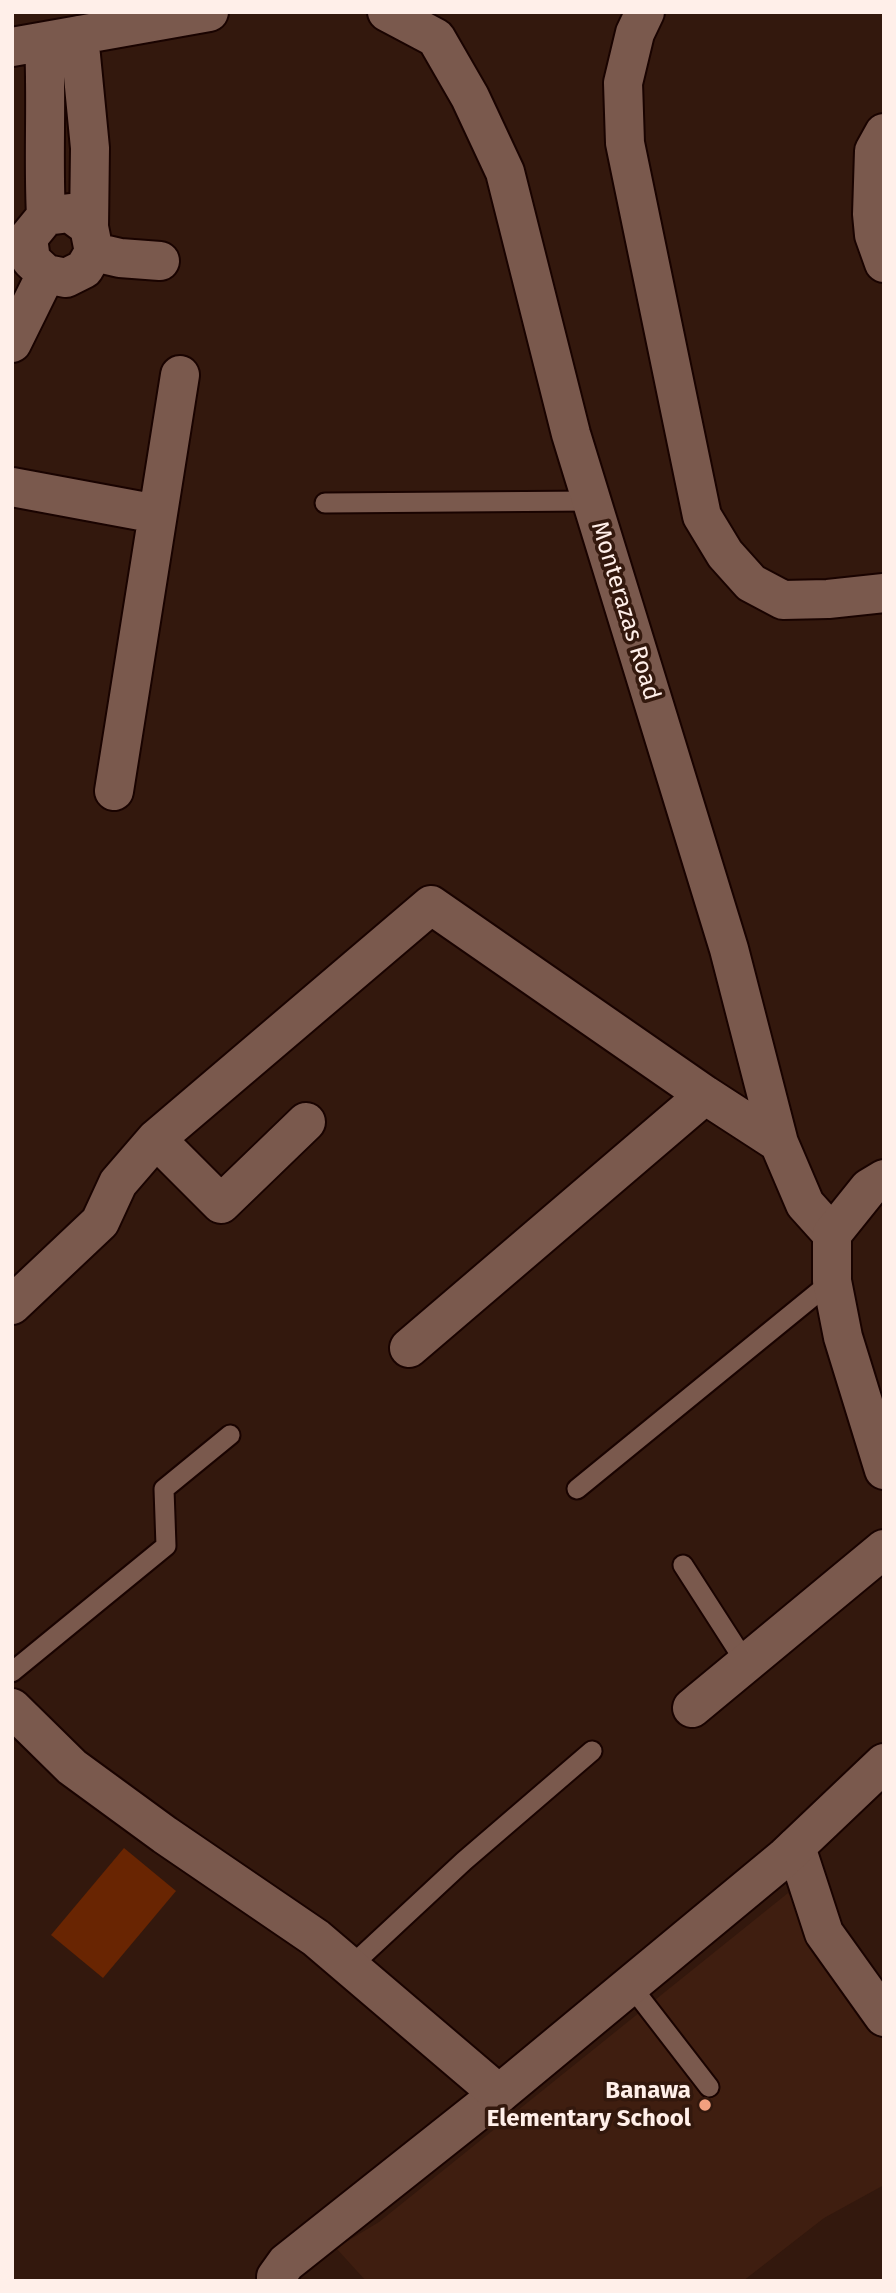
<!DOCTYPE html>
<style>
body{margin:0}
#map{position:relative;width:896px;height:2293px;overflow:hidden;background:#33180d;font-family:"Fira Sans",sans-serif}
canvas{display:block}
.frame{position:absolute;inset:0;border:14px solid #ffefe9;pointer-events:none}
</style>
<div id="map">
<canvas width="896" height="2293"></canvas>
<div class="frame"></div>
</div>
<script>
const ctx = document.querySelector('canvas').getContext('2d');
ctx.lineJoin = 'round';
function fillPath(path, color) { ctx.fillStyle = color; ctx.fill(path, 'evenodd'); }
function trace(path, color, width, dash) { ctx.strokeStyle = color; ctx.lineWidth = width; ctx.lineCap = dash ? 'butt' : 'round'; ctx.setLineDash(dash || []); ctx.stroke(path); }
function write(font, color, halo, rows, align = 'center') {
  ctx.font = font + ' "Fira Sans",sans-serif'; ctx.lineWidth = 7; ctx.setLineDash([]); ctx.textBaseline = 'middle'; ctx.strokeStyle = halo; ctx.fillStyle = color; for (const [text, x, y, turn = 0] of rows) {
    ctx.save(); ctx.translate(x, y); ctx.rotate((+turn || 0) * Math.PI / 180); ctx.textAlign = isNaN(turn) ? turn : align; if (halo) ctx.strokeText(text, 0, 0); ctx.fillText(text, 0, 0); ctx.restore();
  }
}
const built = new Path2D(`
 M788,1893l96,131v161l-60,33 -81,63h-377l-30,-33 43,-26z`);
const green = new Path2D(`
 M124,1848l52,43 -73,87 -52,-43z`);
const lane = new Path2D(`
 M325,503l266,-2
 M577,1489l255,-208
 M683,1565l63,98
 M12,1672l154,-126 -2,-57 66,-54
 M350,1967l114,-106 128,-110
 M631,1986l78,101`);
const street = new Path2D(`
 M387,12l49,26 34,59 35,75 66,262 158,515 50,194 26,61 27,30
 M645,12l-10,21 -12,50 2,60 77,373 23,38 26,29 32,17 45,-1 56,-6
 M79,35l11,113 -1,79
 M44,42c3,58 -1,116 2,174l-18,22 3,22 15,14 20,4 18,-9 10,-17 -5,-25 -19,-14 -24,3
 M12,47l197,-35
 M884,133l-10,18 -2,63 2,21 10,28
 M94,252l26,6 40,3
 M12,343l34,-69
 M12,487l145,27
 M114,791l66,-416
 M306,1122l-85,82 -65,-65 275,-234 274,190 74,48
 M12,1305l88,-83 18,-39 38,-44
 M409,1348l296,-253
 M692,1708l192,-159
 M796,1847l28,86 60,84
 M276,2281v-4l10,-14 213,-169`);
const secondary = new Path2D(`
 M884,1179l-15,9 -37,46v47l11,56 41,133
 M12,1708l60,59 93,68 151,103 183,156 285,-236 100,-95`);
const markers = [
 [705,2105,7,"#f2a07f"]
];
const streetNames = [
 ["Monterazas Road",625,611,73]
];
const poiNames = [
 ["Banawa",691,2091],
 ["Elementary School",691,2119]
];
fillPath(built, '#3f1e10');
fillPath(green, '#692502');
trace(lane, '#190300', 23);
trace(street, '#190300', 42);
trace(secondary, '#190300', 42);
trace(lane, '#7a594d', 19);
trace(street, '#7a594d', 38);
trace(secondary, '#7a594d', 38);
for (const [x, y, r, color] of markers) { const dot = new Path2D(); dot.arc(x, y, r, 0, 2 * Math.PI); ctx.fillStyle = color; ctx.fill(dot); trace(dot, '#33180d', 2.5); }
write('24px', '#ffefe9', '#33180d', streetNames);
write('bold 24px', '#ffefe9', '#33180d', poiNames, 'right');
</script>
